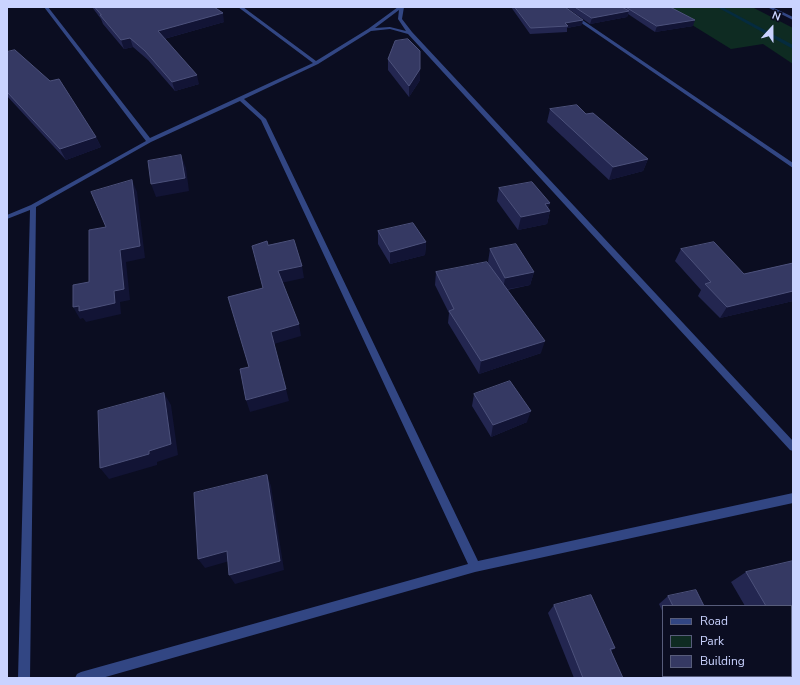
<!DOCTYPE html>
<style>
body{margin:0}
#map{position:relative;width:800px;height:685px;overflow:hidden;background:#0b0d21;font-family:"Nunito Sans",sans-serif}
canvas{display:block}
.frame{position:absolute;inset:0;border:8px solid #cad3ff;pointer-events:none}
.legend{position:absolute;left:662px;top:605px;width:130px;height:72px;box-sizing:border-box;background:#0b0d21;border:1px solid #575c7a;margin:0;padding:5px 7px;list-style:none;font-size:12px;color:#cad3ff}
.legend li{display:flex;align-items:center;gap:8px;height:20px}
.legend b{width:20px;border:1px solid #575c7a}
.north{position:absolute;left:752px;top:8px;width:40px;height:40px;-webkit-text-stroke:3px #0b0d21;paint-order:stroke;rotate:21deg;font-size:11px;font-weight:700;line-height:16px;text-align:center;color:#cad3ff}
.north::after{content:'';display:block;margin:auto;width:14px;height:18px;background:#cad3ff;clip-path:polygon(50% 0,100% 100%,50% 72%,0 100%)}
</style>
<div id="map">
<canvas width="800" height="685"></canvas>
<div class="frame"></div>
<ul class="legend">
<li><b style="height:5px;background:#324683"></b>Road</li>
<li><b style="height:11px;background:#0e2b22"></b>Park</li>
<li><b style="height:11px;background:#353963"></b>Building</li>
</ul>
<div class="north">N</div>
</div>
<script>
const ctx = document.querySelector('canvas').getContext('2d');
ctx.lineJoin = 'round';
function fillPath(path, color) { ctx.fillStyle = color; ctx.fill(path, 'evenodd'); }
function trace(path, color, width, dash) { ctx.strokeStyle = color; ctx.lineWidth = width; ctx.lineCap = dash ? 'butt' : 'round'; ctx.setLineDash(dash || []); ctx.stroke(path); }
const green = new Path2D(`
 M663,7h89l41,21v36l-30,-20 -32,5z`);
const stream = new Path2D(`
 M717,7h5l71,38v4z`);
const minor = new Path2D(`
 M44,7h4l102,131 163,-75 -75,-56h5l73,54 52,-32 30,-22h6l-2,12 10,13 381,409v10l-3,-1 -382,-416 -18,-5 -19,2 -53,33 -74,35 22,20 212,442 315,-68v10l-318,69 -373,106h-27l2,-4 4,-2 387,-108 -207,-444 -21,-19 -89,41 -115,65 -6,471h-12l12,-468 -23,9v-4l24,-10 115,-64zM399,10l-1,9 8,12 -16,-4 -15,1z
 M558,7h5l230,156v5z
 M767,7h5l21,10v3z`);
const wall = new Path2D(`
 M92,7h122l10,15 -60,17 35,45 -24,7 -27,-31 -15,-13 -9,2 -21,-25 -2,-5z
 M511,7h54l17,18 -15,3v4l-37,2z
 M566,7h104l23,19 -38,6 -27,-18 -1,3 -37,7z
 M7,52l89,85 5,10 -35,13 -59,-64z
 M388,59l32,10v11l-11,17 -21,-27z
 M550,109l36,5 62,45 -5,12 -34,9 -62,-58z
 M499,188l51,15 -2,5 2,3 -3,13 -29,6 -21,-29z
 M378,231l48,11 -1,13 -35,9 -12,-20z
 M490,249l44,23 -4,13 -23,5 34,63 -62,21 -31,-51 1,-10 -14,-28 1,-13 54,-6 -2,-4z
 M681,249l63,25 49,-11v38l-73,17 -22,-22 3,-6 -26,-29z
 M474,394l53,28 -36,15 -19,-31z
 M793,561v117h-8l-1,-2h7v-70h-46l-14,-24 15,-10z
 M668,596l36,10h-41v7l-4,-9z
 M554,605l61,43 -4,3 12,27h-49l-26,-65z`);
const shadedWall = new Path2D(`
 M629,11l-2,6 -37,7 2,-6z
 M223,13l1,9 -64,18 -2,-9z
 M583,20l-1,5 -15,3 1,-2 -3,-3z
 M695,20l-2,6 -38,6 2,-6z
 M130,38l3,9 -9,2 -3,-9z
 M420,69v11l-11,17v-11z
 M197,75l2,9 -24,7 -3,-9z
 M96,137l5,10 -35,13 -6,-11z
 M181,155l5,13 3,23 -33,6 -5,-13z
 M648,159l-5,12 -34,9 4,-13z
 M132,180l5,12 8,66 -19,4 4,38 -10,2 1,12 -35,8 -3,-4 -3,1 -7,-12 41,-16z
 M550,203l-2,8h2l-3,13 -29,6 3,-13 24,-13z
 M426,242l-1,13 -35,9v-12z
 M302,266l2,12 -23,5 -3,-12z
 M534,272l-4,13 -27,5 2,-12z
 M793,291v10l-73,17 7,-11z
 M299,324l2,12 -27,8 -3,-12z
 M545,341l-4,12 -62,21 2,-13z
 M286,389l3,12 -39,11 -4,-12z
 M164,393l7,12 7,50 -21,7v3l-48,14 -9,-11 49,-17z
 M531,411l-4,11 -36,15 2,-12z
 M267,475l4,11 13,84 -49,14 -6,-9z
 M227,551l6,9 -28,8 -7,-9z`);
const building = new Path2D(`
 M95,7h119l9,6 -65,18 39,44 -25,7 -27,-31 -15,-13 -9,2 -21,-25h1z
 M515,7h50l18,13 -18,3 3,3 -37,2z
 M575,7h47l7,4 -37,7z
 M626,7h44l25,13 -38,6z
 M408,39l12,12v18l-11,17 -21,-27 7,-18z
 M15,50l35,31 9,-2 37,58 -36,12 -53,-57v-40z
 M577,105l9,9 7,-1 55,46 -35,8 -63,-58z
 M181,155l4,23 -34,6 -3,-23z
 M132,180l8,66 -20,4 4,39 -10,2 1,12 -36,8v-5l-6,1v-22l16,-3v-52l17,-3 -15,-35z
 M532,182l18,21 -5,1 5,7 -29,6 -22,-29z
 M413,223l13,19 -36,10 -12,-21z
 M294,240l8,26 -24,5 21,53 -28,8 15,57 -40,11 -6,-31 9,-2 -21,-70 35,-9 -11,-42 15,-5 1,4z
 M714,242l30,32 49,-11v28l-66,16 -22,-23 6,-2 -30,-33z
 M516,244l18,28 -29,6 -15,-29z
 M487,262l58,79 -64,20 -32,-50 5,-2 -18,-37z
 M510,381l21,30 -38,14 -19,-31z
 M164,393l7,51 -22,7v3l-49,14 -2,-57z
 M267,475l13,86 -51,14 -2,-24 -29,8 -4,-66z
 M793,561v91l-2,-3v-43h-25l-20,-34z
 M696,590l8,16h-31l-5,-10z
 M591,595l24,53 -5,1 13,29h-40l-29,-73z`);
fillPath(green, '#0e2b22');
fillPath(stream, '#052b3f');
fillPath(minor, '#324683');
fillPath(wall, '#232650');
fillPath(shadedWall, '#121435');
fillPath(building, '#353963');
trace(building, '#4c517b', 1);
</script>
